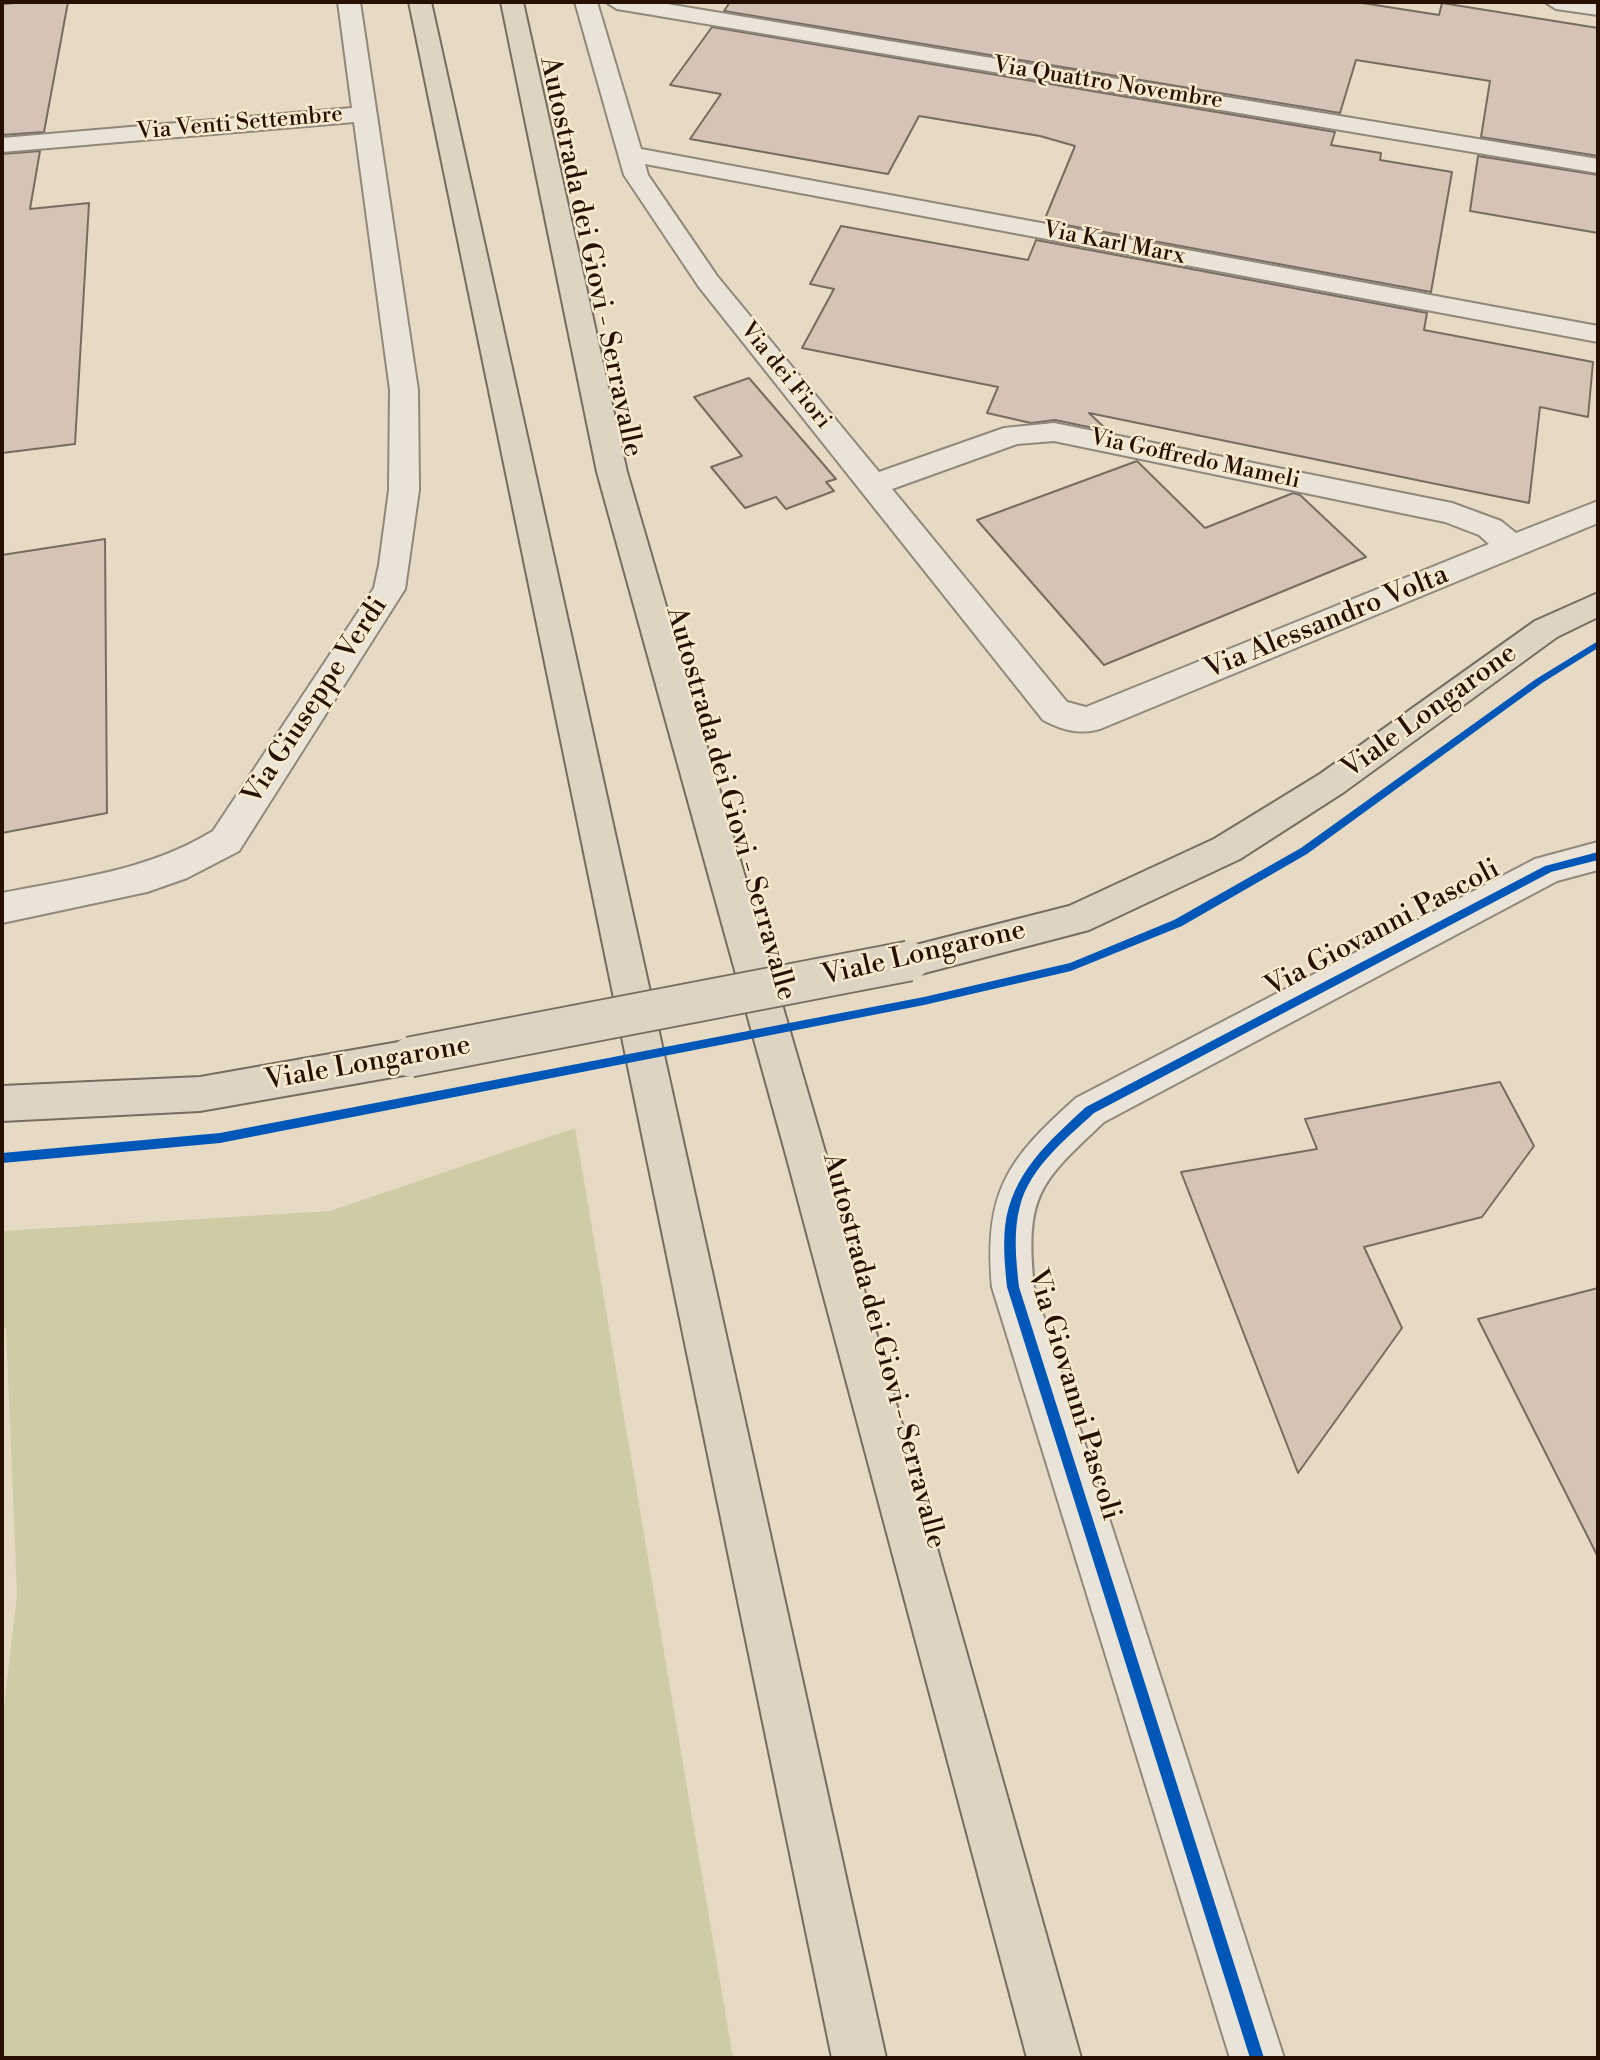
<!DOCTYPE html>
<style>
body{margin:0}
#map{position:relative;width:1600px;height:2060px;overflow:hidden;background:#e6dac4;font-family:"Libre Bodoni",serif}
canvas{display:block}
.frame{position:absolute;inset:0;border:4px solid #281001;pointer-events:none}
</style>
<div id="map">
<canvas width="1600" height="2060"></canvas>
<div class="frame"></div>
</div>
<script>
const ctx = document.querySelector('canvas').getContext('2d');
ctx.lineJoin = 'round';
function fillPath(path, color) { ctx.fillStyle = color; ctx.fill(path, 'evenodd'); }
function trace(path, color, width, dash) { ctx.strokeStyle = color; ctx.lineWidth = width; ctx.lineCap = dash ? 'butt' : 'round'; ctx.setLineDash(dash || []); ctx.stroke(path); }
function write(font, color, halo, rows, align = 'center') {
  ctx.font = font + ' "Libre Bodoni",serif'; ctx.lineWidth = 5; ctx.setLineDash([]); ctx.textBaseline = 'middle'; ctx.strokeStyle = halo; ctx.fillStyle = color; for (const [text, x, y, turn = 0] of rows) {
    ctx.save(); ctx.translate(x, y); ctx.rotate((+turn || 0) * Math.PI / 180); ctx.textAlign = isNaN(turn) ? turn : align; if (halo) ctx.strokeText(text, 0, 0); ctx.fillText(text, 0, 0); ctx.restore();
  }
}
const green = new Path2D(`
 M575,1128l158,930h-731v-335l15,-128 -11,-267 -4,-1v-96l328,-20z`);
const building = new Path2D(`
 M27,2h41l-24,130 -42,3v-131z
 M730,2h626l83,13 3,-12 156,25v128l-117,-19 9,-56 -134,-21 -16,53 -616,-102z
 M712,27l623,105 -4,13 50,8 -1,7 72,12 -21,120 -387,-71 31,-75 -35,-10 -121,-20 -31,58 -198,-35 31,-45 -51,-9z
 M40,151l-10,58 59,-6 -14,241 -73,9v-299z
 M1478,156l120,19v58l-128,-22z
 M841,226l187,34 8,-20 391,73 -3,17 169,32 -5,55 -48,-10 -11,96 -440,-90 19,18 -53,-11 -24,3 -44,-10 11,-26 -196,-39 32,-59 -24,-5z
 M749,378l87,101 -10,3 8,9 -48,18 -10,-12 -31,11 -34,-41 31,-11 -48,-59z
 M1137,461l68,67 88,-35 7,2 66,62 -262,108 -127,-145z
 M105,539l2,274 -105,20v-278z
 M1500,1082l34,64 -52,71 -118,30 38,81 -104,145 -117,-301 136,-23 -12,-30z
 M1598,1288v269l-120,-238z`);
const minor = new Path2D(`
 M338,2h22l58,388 1,100 -14,99 -166,262 -52,27 -40,14 -145,31v-30c74,-15 146,-22 211,-62l161,-243 5,-23 10,-75 1,-100 -36,-268 -352,30v-14l350,-30z
 M575,2h22l44,147 957,177v16l-953,-178 3,11 69,101 162,196 125,-44 50,-5 398,80 49,18 15,12 82,-32v22l-498,206c-21,6 -38,1 -57,-9l-344,-433 -75,-112zM1054,441l391,81 34,13 10,9 -403,163 -19,-5 -175,-213 125,-45z
 M606,2h49l943,157v14l-981,-164z
 M1545,2h53v13l-42,-6z
 M1598,842v28l-41,11 -453,241c-65,61 -79,73 -70,165l250,771h-54l-238,-771c-8,-96 15,-127 84,-189l459,-239z`);
const major = new Path2D(`
 M1598,593v24l-41,20 -213,155 -104,67 -151,71 -180,47 -13,-5 -6,-11 6,-11 173,-44 145,-67 106,-65 215,-153z
 M410,1040l14,5 5,12 -5,12 -14,5 -210,37 -198,10v-35l198,-9z`);
const highway = new Path2D(`
 M409,2h22l455,2056h-54z
 M501,2h22l104,470 199,683 255,903h-54l-241,-903 -189,-683z`);
const majorBridge = new Path2D(`
 M410,1057l499,-96`);
const cycleway = new Path2D(`
 M1598,641v7l-56,35 -235,171 -125,72 -111,45 -147,34 -704,138 -218,20v-10l218,-20 704,-136 146,-34 104,-43 127,-72 235,-169z
 M1598,852v8l-47,12 -457,241c-28,26 -64,54 -74,93 -7,26 -4,54 -1,81l245,771h-14l-243,-771c-2,-20 -4,-40 -2,-60 6,-53 44,-86 81,-120l459,-241z`);
const farStreetnames = [
 ["Via Quattro Novembre",1108,84,9],
 ["Via Venti Settembre",240,124,-5],
 ["Via Karl Marx",1114,244,11],
 ["Via dei Fiori",785,376,51],
 ["Via Goffredo Mameli",1195,460,12]
];
const streetNames = [
 ["Autostrada dei Giovi - Serravalle",590,257,78],
 ["Via Alessandro Volta",1327,623,-22],
 ["Via Giuseppe Verdi",316,701,-57],
 ["Viale Longarone",1430,712,-36],
 ["Autostrada dei Giovi - Serravalle",730,804,74],
 ["Via Giovanni Pascoli",1383,929,-28],
 ["Viale Longarone",924,954,-13],
 ["Viale Longarone",368,1064,-10],
 ["Autostrada dei Giovi - Serravalle",883,1351,75],
 ["Via Giovanni Pascoli",1073,1395,73]
];
fillPath(green, '#cfcca5');
fillPath(building, '#d5c3b5');
trace(building, '#766d60', 2);
trace(minor, '#91887a', 4);
trace(major, '#766d60', 4);
trace(highway, '#766d60', 4);
fillPath(minor, '#eae4d8');
fillPath(major, '#ded4c3');
fillPath(highway, '#ded4c3');
trace(majorBridge, '#766d60', 43, []);
trace(majorBridge, '#ded4c3', 39);
fillPath(cycleway, '#0057b8');
write('23px', '#281001', '#f8eacf', farStreetnames);
write('28px', '#281001', '#f8eacf', streetNames);
</script>
